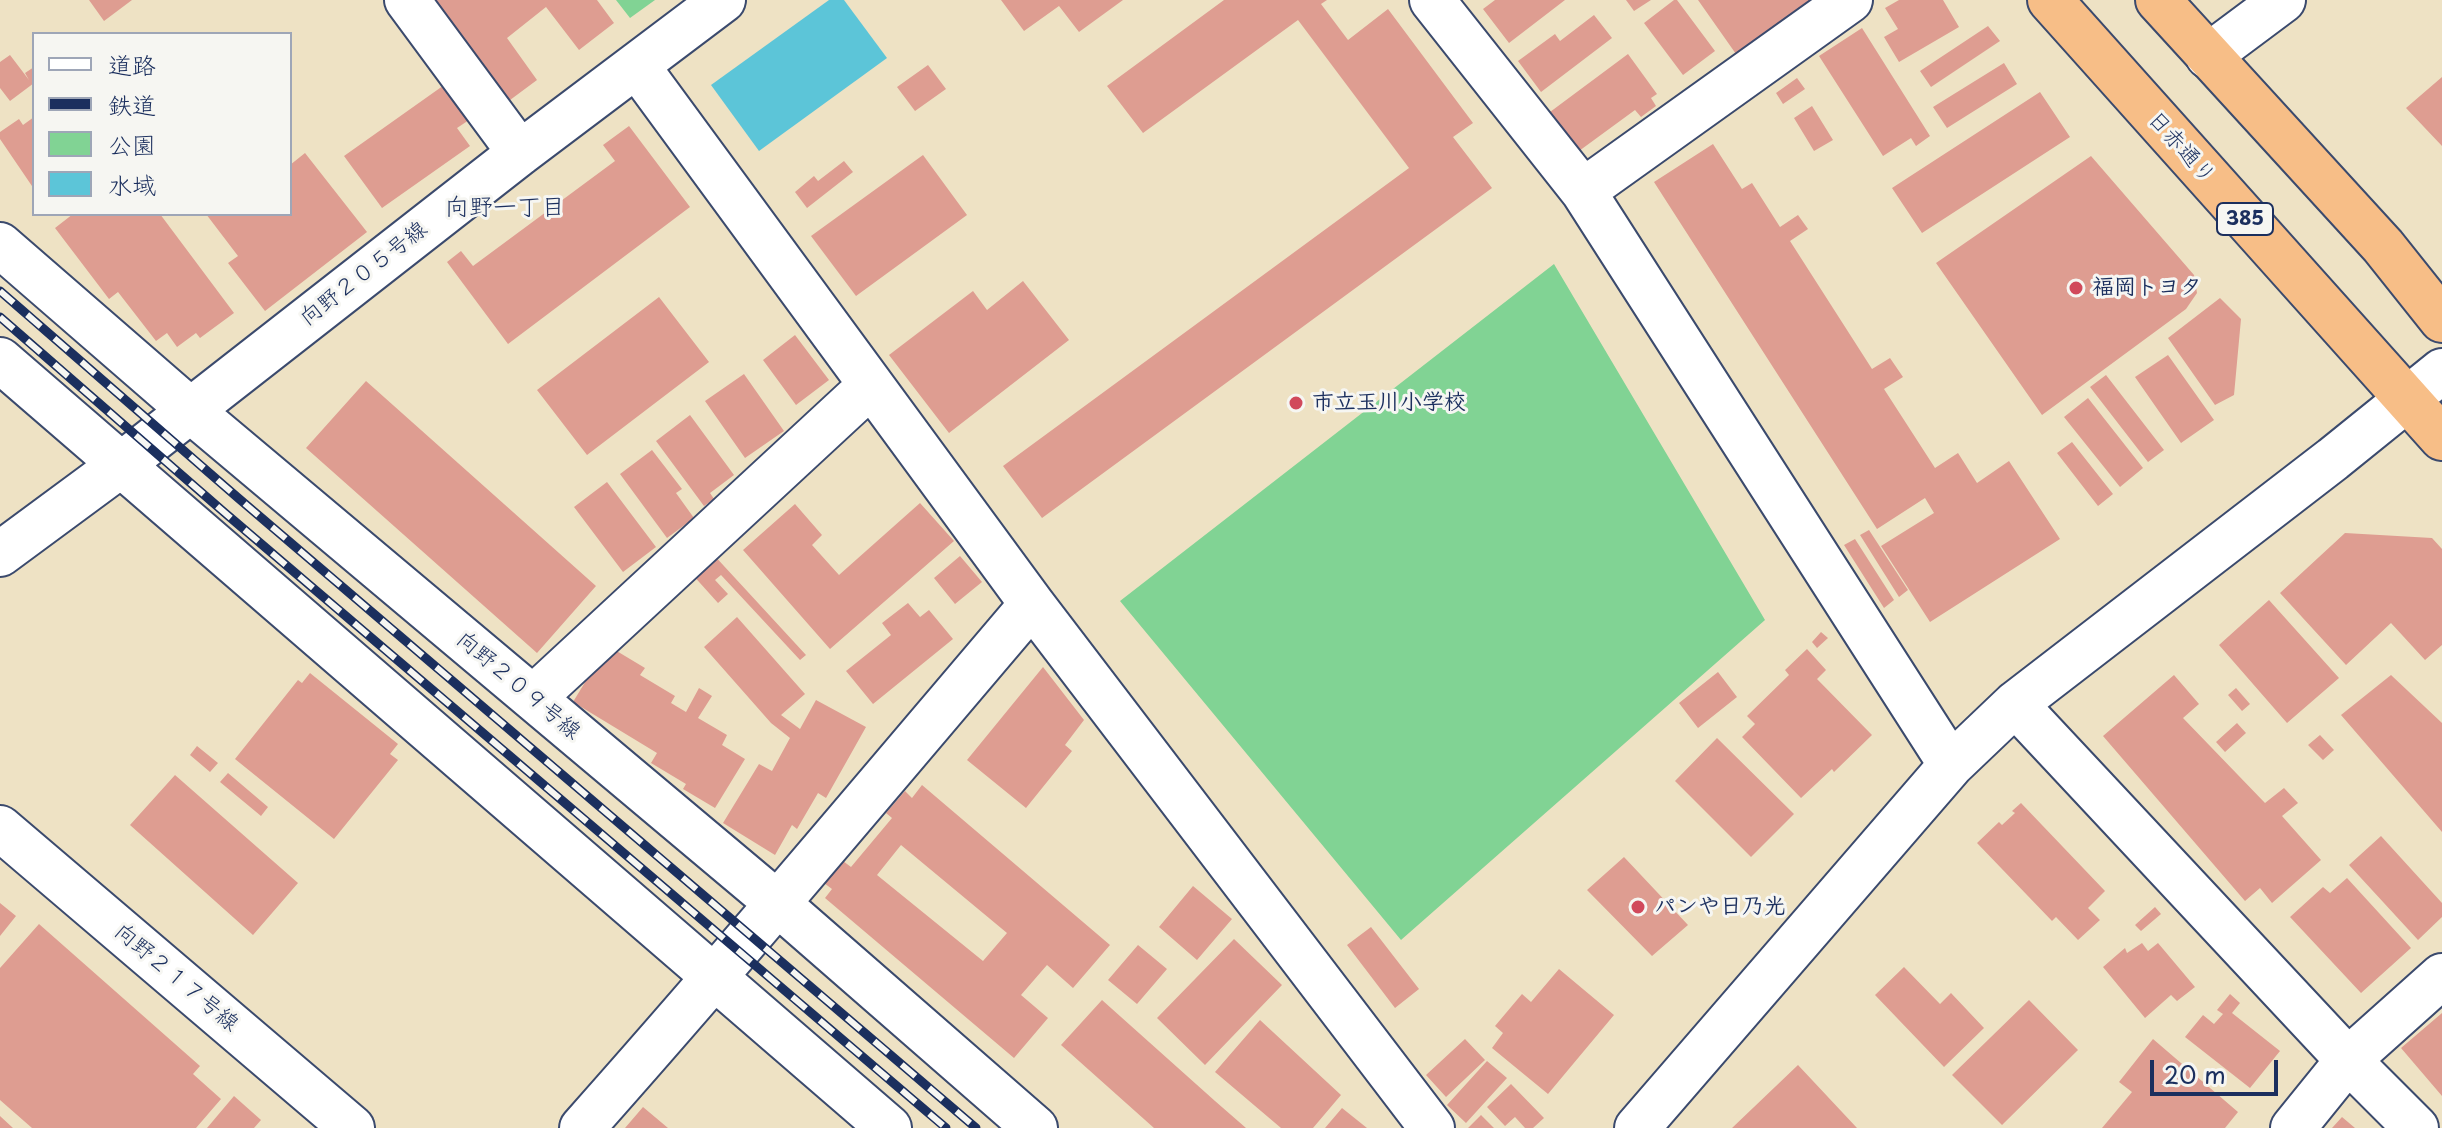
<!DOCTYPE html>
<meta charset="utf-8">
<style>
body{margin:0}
#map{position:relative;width:2442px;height:1128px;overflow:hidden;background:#eee2c4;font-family:"Playpen Sans","Klee One",sans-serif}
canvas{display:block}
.legend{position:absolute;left:32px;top:32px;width:260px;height:184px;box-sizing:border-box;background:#f6f6f2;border:2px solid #9ea6b7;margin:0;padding:10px 14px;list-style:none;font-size:24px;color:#1b2f5e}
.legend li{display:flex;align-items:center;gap:16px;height:40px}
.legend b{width:40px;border:2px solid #9ea6b7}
.scale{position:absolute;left:2150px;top:1060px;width:128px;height:36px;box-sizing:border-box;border:4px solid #1b2f5e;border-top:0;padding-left:10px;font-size:24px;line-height:28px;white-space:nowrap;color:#1b2f5e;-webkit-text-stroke:6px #f6f6f2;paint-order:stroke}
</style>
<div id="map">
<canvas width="2442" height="1128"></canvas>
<ul class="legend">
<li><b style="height:10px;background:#fff"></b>道路</li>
<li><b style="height:10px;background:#1b2f5e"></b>鉄道</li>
<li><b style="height:22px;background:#81d394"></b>公園</li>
<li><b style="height:22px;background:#5cc5d8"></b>水域</li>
</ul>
<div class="scale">20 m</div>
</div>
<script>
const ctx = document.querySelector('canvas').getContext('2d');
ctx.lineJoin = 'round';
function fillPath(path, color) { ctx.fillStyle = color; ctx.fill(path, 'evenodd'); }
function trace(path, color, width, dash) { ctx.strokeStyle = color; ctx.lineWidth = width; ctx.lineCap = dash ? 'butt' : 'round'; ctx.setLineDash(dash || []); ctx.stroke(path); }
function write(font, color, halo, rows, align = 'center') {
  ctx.font = font + ' "Playpen Sans","Klee One",sans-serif'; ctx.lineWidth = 6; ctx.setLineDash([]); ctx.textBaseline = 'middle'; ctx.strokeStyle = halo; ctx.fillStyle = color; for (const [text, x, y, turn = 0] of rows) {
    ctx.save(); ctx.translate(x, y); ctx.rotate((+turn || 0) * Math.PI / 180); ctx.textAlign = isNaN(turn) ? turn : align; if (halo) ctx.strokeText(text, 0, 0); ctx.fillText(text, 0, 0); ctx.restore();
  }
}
const green = new Path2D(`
 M616,0h39l-25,18z
 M1554,264l211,356 -364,320 -281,-339z`);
const water = new Path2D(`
 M829,0h15l43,58 -128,93 -48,-66z`);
const building = new Path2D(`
 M89,0h43l-28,21z
 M433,0h164l17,23 -35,27 -33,-43 -39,31 30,42 -31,23z
 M1001,0h122l-44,32 -20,-26 -35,25z
 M1224,0h103l-6,4 27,36 40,-31 85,114 -20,14 39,51 -450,330 -39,-52 406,-298 -111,-148 -155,113 -36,-47z
 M1495,0h70l-56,43 -26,-34z
 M1626,0h25l-17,11z
 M1674,0h3l38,51 -32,24 -39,-52z
 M1698,0h114l-76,54z
 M1899,0h44l16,27 -60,35 -15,-25 14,-8 -13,-21z
 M1594,15l18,23 -71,54 -23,-31 37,-27 5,7z
 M1988,26l12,15 -69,46 -11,-16z
 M1862,28l68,108 -14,10 -5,-8 -28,18 -64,-100z
 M1628,54l29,40 -6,4 5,8 -15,11 -6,-7 -56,41 -29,-39z
 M10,55l19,25 -4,-7 9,-6v16l-24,18 -10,-13v-26z
 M2004,63l13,21 -70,44 -14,-21z
 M928,65l18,24 -31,22 -18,-24z
 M2442,77v69l-36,-38z
 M1797,78l8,11 -22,15 -7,-11z
 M447,83l25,35 -15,10 13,18 -88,62 -38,-52z
 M2040,92l30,45 -148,96 -30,-45z
 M1812,106l21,34 -19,11 -20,-33z
 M34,117v72l-34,-50v-7l19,-13 4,6z
 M629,126l61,81 -182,137 -61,-82 14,-11 12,15 142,-105 -12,-16z
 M1713,144l29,45 10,-6 28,44 18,-12 10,14 -18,12 82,128 18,-11 13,19 -19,12 51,79 23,-15 19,30 32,-22 51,78 -130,83 -49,-76 53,-33 -9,-15 -48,31 -223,-347z
 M305,153l62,79 -102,79 -37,-48 10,-7 -32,-42h84v-49z
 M923,155l44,60 -111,81 -45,-60z
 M2091,156l103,119 3,18 -11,16 -144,106 -106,-152z
 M844,161l9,11 -46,36 -12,-16 19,-16 4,5z
 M73,214h87l74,99 -34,25 -4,-5 -19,14 -10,-14 -11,8 -38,-49 -9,7 -54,-71z
 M1023,281l46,59 -120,93 -60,-78 84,-64 14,19z
 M659,297l50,65 -122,93 -50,-65z
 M2220,298l21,21 -7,76 -19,10 -47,-67z
 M795,335l34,45 -33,25 -33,-45z
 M2168,355l46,65 -33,23 -46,-66z
 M744,374l40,57 -39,27 -40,-57z
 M2106,375l58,75 -16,12 -58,-75z
 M366,381l230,205 -59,67 -231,-205z
 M2088,398l55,70 -23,19 -56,-70z
 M690,415l44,60 -24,18 4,6 -10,7 -48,-65z
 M2072,442l41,52 -15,12 -41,-53z
 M652,450l30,39 -6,4 18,25 -27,20 -47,-64z
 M607,482l49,65 -33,25 -49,-65z
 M920,503l34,38 -124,108 -87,-99 52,-46 27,31 -10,10 27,30z
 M1869,530l39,60 -9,7 -39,-62z
 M2345,533l87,5 10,11v96l-17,15 -34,-37 -45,42 -66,-72z
 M1855,539l39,61 -10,8 -40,-63z
 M712,553l94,102 -6,5 -79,-85 -6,5 13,14 -10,9 -27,-30z
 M960,556l22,26 -27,22 -21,-26z
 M2269,600l70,78 -52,45 -68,-78z
 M908,603l12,14 9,-7 24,29 -80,65 -27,-33 45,-36 -9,-12z
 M737,617l68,77 -24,21 19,14 16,-29 50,27 -40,71 -8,-5 -21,36 -5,-4 -17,30 -52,-32 36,-59 13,7 18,-33 -19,-15 -67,-76z
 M1821,632l7,6 -11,10 -5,-6z
 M1807,649l19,21 -9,9 55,56 -38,37 -2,-3 -31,29 -59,-61 13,-13 -8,-8 42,-41 -4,-5z
 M615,650l30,18 -5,7 35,21 -4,7 15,9 13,-24 13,8 -14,22 29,17 -5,10 23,14 -30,49 -32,-19 3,-5 -35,-21 6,-10 -84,-51 28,-46z
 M1043,667l41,53 -19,25 7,6 -46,57 -59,-48z
 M1718,672l19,25 -39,31 -19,-25z
 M310,673l88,71 -8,10 8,6 -64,79 -99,-80 63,-79 4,3z
 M2174,675l25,29 -16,14 82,85 19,-15 14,15 -16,13 39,44 -49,43 -12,-15 -15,13 -142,-165z
 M2391,675l51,48v109l-101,-117z
 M2236,688l14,16 -8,7 -14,-16z
 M2237,723l9,10 -21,19 -9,-10z
 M2320,735l14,15 -11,10 -15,-15z
 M1717,738l77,76 -43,43 -76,-76z
 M197,746l21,17 -8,9 -20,-17z
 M228,773l40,34 -7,9 -41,-34z
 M175,775l123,108 -45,52 -123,-110z
 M922,785l188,160 -37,43 -26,-23 -26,30 27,23 -34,40 -189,-160 7,-9 -8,-6 19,-22 8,6 41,-49 -6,-5 19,-22 7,7zM901,845l106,88 -24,28 -106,-86z
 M2021,803l84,88 -17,17 12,12 -22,20 -22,-23 -4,4 -75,-78 22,-21 3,3 13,-12 -3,-2z
 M2381,836l61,67v14l-24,23 -69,-75z
 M1624,857l64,68 -36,31 -65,-66z
 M2347,878l64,70 -50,45 -71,-76 33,-30 7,6z
 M1193,886l39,33 -35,41 -38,-33z
 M0,903l16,13 -16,20z
 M2155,907l6,7 -20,17 -6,-6z
 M39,924l161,142 -7,8 28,25 -25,29h-164l-32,-28v-132z
 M1371,927l48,62 -24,19 -48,-63z
 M1234,939l48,46 -77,80 -48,-47z
 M2142,943l6,8 10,-8 37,44 -18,14 -6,-6 -26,23 -42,-51 22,-19 2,5z
 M1138,945l29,24 -30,35 -29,-24z
 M1904,967l36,37 11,-11 33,35 -40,39 -69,-72z
 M1559,969l55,46 -66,79 -56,-46 11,-15 -8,-7 27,-32 9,8z
 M2230,994l10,9 -8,10 48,38 -30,37 -65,-51 18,-22 11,9 9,-10 -6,-4z
 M1102,1000l113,101 31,27h-92l-93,-83z
 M2029,1000l49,50 -76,75 -50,-50z
 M2442,1013v83l-41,-48z
 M1260,1020l81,75 -28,33h-32l-66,-56z
 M1465,1039l20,21 -39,37 -20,-22z
 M2153,1039l85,73 -13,16h-123l30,-36 -13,-10z
 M1487,1061l20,17 -41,45 -19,-18z
 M1798,1065l59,63h-125z
 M1511,1084l33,34 -11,10h-8l-10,-11 -10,9 -18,-19z
 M234,1096l27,24 -7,8h-47z
 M643,1107l25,21h-43z
 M1342,1108l25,20h-42z
 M1481,1115l13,13h-26z
 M0,1116l13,12h-13z
 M2342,1117l13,11h-23z`);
const minor = new Path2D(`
 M407,0l113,153
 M1432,0l151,191 368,574
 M2208,56l75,-56
 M637,66l395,538 400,524
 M1583,191l267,-191
 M0,245l190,165 587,493 258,225
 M0,360l889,768
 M0,554l122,-90 398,-311 203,-153
 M533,698l338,-313
 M2015,704l333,356 68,68
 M0,828l352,300
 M582,1128c153,-172 301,-349 450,-524
 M1637,1128l314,-363 64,-61 318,-245 109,-88
 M2293,1128l55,-68 94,-84`);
const highway = new Path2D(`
 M2050,0l392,438
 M2158,0l225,246 59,74`);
const rail = new Path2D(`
 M0,291l237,206 739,631
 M0,317l225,196 721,615`);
const markers = [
 [2076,288,8,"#d1495b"],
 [1296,403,8,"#d1495b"],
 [1638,907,8,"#d1495b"]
];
const shields = [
 [2245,219,56]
];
const shieldNames = [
 ["385",2245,219]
];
const streetNames = [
 ["日赤通り",2181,148,48],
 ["向野２０５号線",364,274,-38],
 ["向野２０９号線",518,686,40],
 ["向野２１７号線",176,978,40]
];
const poiNames = [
 ["福岡トヨタ",2092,288],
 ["市立玉川小学校",1312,403],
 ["パンや日乃光",1654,907]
];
const neighbourhoodNames = [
 ["向野一丁目",505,208]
];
fillPath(green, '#81d394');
fillPath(water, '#5cc5d8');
fillPath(building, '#de9d91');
trace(minor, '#3b4a6d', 48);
trace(highway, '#3b4a6d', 48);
trace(minor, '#fff', 44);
trace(highway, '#f7be87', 44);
trace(rail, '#1b2f5e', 9);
trace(rail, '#f6f6f2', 6, [18]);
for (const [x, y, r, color] of markers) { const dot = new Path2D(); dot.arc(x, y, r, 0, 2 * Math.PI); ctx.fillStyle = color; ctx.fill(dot); trace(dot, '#f6f6f2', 3); }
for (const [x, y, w] of shields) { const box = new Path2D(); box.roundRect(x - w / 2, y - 16, w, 32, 6); ctx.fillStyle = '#f6f6f2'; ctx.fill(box); trace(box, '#1b2f5e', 2); }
write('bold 20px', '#1b2f5e', null, shieldNames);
write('22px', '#1b2f5e', '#f6f6f2', streetNames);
write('bold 22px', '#1b2f5e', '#f6f6f2', poiNames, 'left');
write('24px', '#1b2f5e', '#f6f6f2', neighbourhoodNames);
</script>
